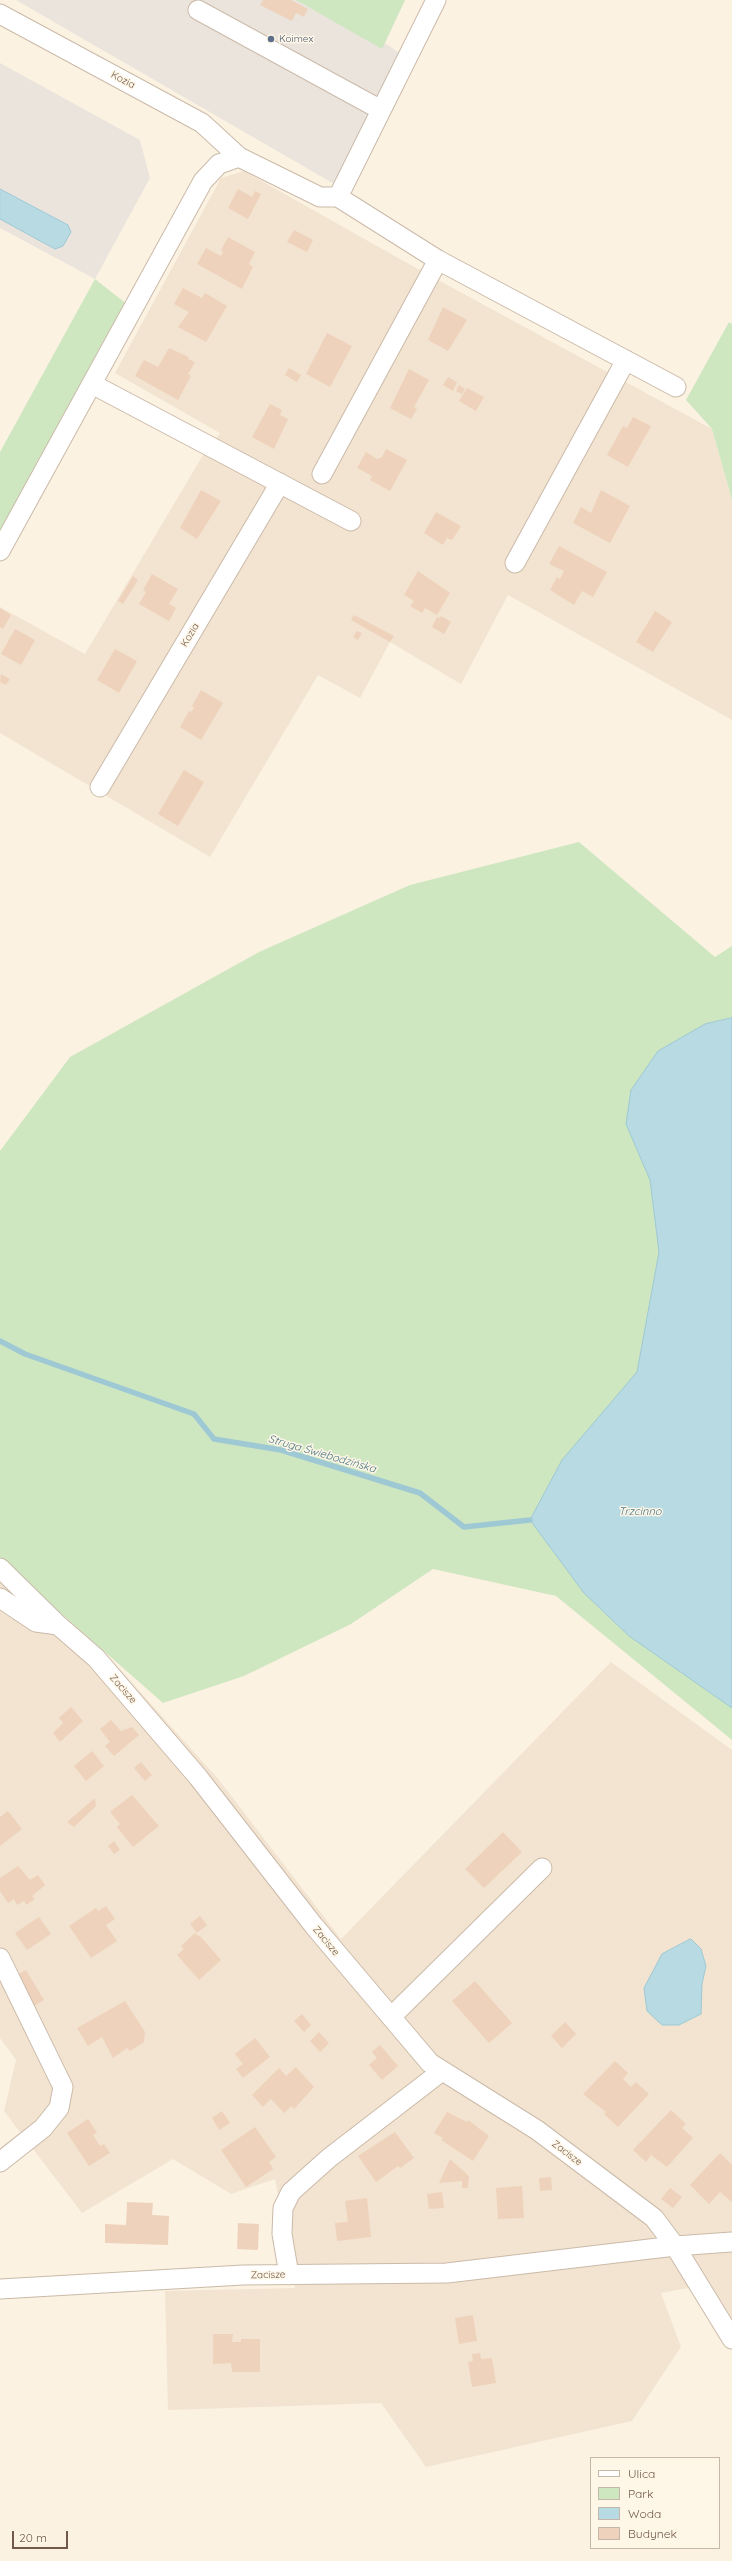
<!DOCTYPE html>
<meta charset="utf-8">
<style>
body{margin:0}
#map{position:relative;width:732px;height:2561px;overflow:hidden;background:#fbf2e2;font-family:Quicksand,sans-serif}
canvas{display:block}
.legend{position:absolute;left:590px;top:2457px;width:130px;height:92px;box-sizing:border-box;background:#fef6e7;border:1px solid #c6b8a8;margin:0;padding:5px 7px;list-style:none;font-size:12px;color:#715a4a}
.legend li{display:flex;align-items:center;gap:8px;height:20px}
.legend b{width:20px;border:1px solid #c6b8a8}
.scale{position:absolute;left:12px;top:2531px;width:56px;height:18px;box-sizing:border-box;border:2px solid #715a4a;border-top:0;padding-left:5px;font-size:12px;line-height:14px;white-space:nowrap;color:#715a4a;-webkit-text-stroke:3px #fef6e7;paint-order:stroke}
</style>
<div id="map">
<canvas width="732" height="2561"></canvas>
<ul class="legend">
<li><b style="height:5px;background:#fff"></b>Ulica</li>
<li><b style="height:11px;background:#cfe7c1"></b>Park</li>
<li><b style="height:11px;background:#b8dae3"></b>Woda</li>
<li><b style="height:11px;background:#efd2bb"></b>Budynek</li>
</ul>
<div class="scale">20 m</div>
</div>
<script>
const ctx = document.querySelector('canvas').getContext('2d');
ctx.lineJoin = 'round';
function fillPath(path, color) { ctx.fillStyle = color; ctx.fill(path, 'evenodd'); }
function trace(path, color, width, dash) { ctx.strokeStyle = color; ctx.lineWidth = width; ctx.lineCap = dash ? 'butt' : 'round'; ctx.setLineDash(dash || []); ctx.stroke(path); }
function write(font, color, halo, rows, align = 'center') {
  ctx.font = font + ' Quicksand,sans-serif'; ctx.lineWidth = 3; ctx.setLineDash([]); ctx.textBaseline = 'middle'; ctx.strokeStyle = halo; ctx.fillStyle = color; for (const [text, x, y, turn = 0] of rows) {
    ctx.save(); ctx.translate(x, y); ctx.rotate((+turn || 0) * Math.PI / 180); ctx.textAlign = isNaN(turn) ? turn : align; if (halo) ctx.strokeText(text, 0, 0); ctx.fillText(text, 0, 0); ctx.restore();
  }
}
const residential = new Path2D(`
 M244,171l163,92 305,166 20,71v220l-224,-125 -47,89 -71,-42 -30,56 -42,-23 -108,182 -210,-124v-126l85,47 118,-199 17,-22 -105,-60 106,-195z
 M0,1577l100,70 119,133 122,159 270,-277 121,88v578l-27,-43 -44,8 20,54 -49,74 -206,46 -45,-64 -213,7 -3,-119 130,-3 -20,-109 -44,15 -58,-35 -91,54 -78,-102 12,-51 -16,-22z`);
const industrial = new Path2D(`
 M16,0h389l-20,43 17,12 -12,26 14,7 -56,104z
 M0,63l140,77 10,38 -55,101 -95,-51z`);
const green = new Path2D(`
 M296,0h109l-23,49z
 M95,279l33,26 -128,232v-85z
 M729,322l3,2v176l-20,-71 -26,-29z
 M579,842l136,115 17,-11v794l-176,-144 -123,-27 -82,55 -107,52 -81,27 -163,-143v-409l70,-94 189,-105 151,-67z`);
const water = new Path2D(`
 M0,189l68,36 3,7 -8,14 -8,3 -55,-30z
 M732,1018v690l-103,-72 -45,-43 -54,-73 32,-60 75,-88 22,-120 -9,-72 -24,-56 5,-34 27,-39 47,-27z
 M691,1939l10,10 5,17 -4,18 -1,30 -22,11h-17l-15,-14 -3,-23 18,-34z`);
const stream = new Path2D(`
 M0,1341l25,13 169,60 20,25 67,11 139,43 44,34 66,-7`);
const building = new Path2D(`
 M263,0h28l17,9 -4,8 -8,-4 -4,8 -32,-16z
 M238,189l14,8 3,-6 6,3 -13,25 -20,-11z
 M294,230l19,10 -6,12 -20,-10z
 M228,237l27,15 -6,12 4,3 -11,22 -45,-25 9,-16 15,8 2,-4 -2,-2z
 M183,288l19,10 3,-5 22,13 -21,36 -28,-15 11,-15 -15,-8z
 M443,307l24,13 -19,31 -20,-11z
 M327,333l25,13 -22,41 -24,-13z
 M169,348l20,9 -1,2 7,3 -7,12 3,2 -13,24 -43,-24 9,-16 14,7z
 M289,368l12,7 -4,7 -12,-7z
 M409,369l20,11 -15,27 3,2 -6,10 -21,-11z
 M448,377l9,5 -4,9 -10,-6z
 M459,385l6,4 -3,5 -6,-3z
 M467,388l17,9 -8,14 -17,-10z
 M270,404l12,6 -2,5 8,4 -14,30 -22,-12z
 M633,417l18,9 -23,41 -21,-12 16,-29 4,2z
 M386,449l21,11 -17,31 -20,-11 2,-4 -15,-8 9,-16 11,7 5,-2z
 M201,490l20,11 -24,38 -17,-11z
 M601,490l29,16 -20,37 -37,-20 8,-16 10,6z
 M436,512l25,14 -9,14 -5,-2 -4,7 -19,-12z
 M559,546l48,26 -14,25 -11,-6 -8,14 -24,-15 7,-13 3,2 4,-8 -15,-7z
 M418,571l32,22 -13,22 -12,-7 -3,5 -12,-7 4,-5 -10,-6z
 M152,574l26,15 -9,15 7,4 -7,13 -30,-17 7,-12 -3,-2z
 M133,576l5,4 -15,24 -5,-3z
 M0,608l11,7 -8,14 -3,-2z
 M655,611l17,11 -19,30 -17,-10z
 M354,615l40,21 -4,6 -39,-22z
 M441,616l10,6 -7,12 -12,-7 5,-10 3,1z
 M15,629l20,11 -14,25 -20,-11z
 M357,631l5,2 -4,7 -5,-3z
 M115,649l22,12 -18,32 -22,-13z
 M1,674l9,5 -4,6 -6,-3z
 M201,690l22,13 -22,37 -21,-13 9,-16 2,1 3,-4 -2,-2z
 M184,770l20,12 -26,44 -20,-12z
 M71,1707l12,14 -23,21 -7,-9 10,-10 -4,-5z
 M111,1720l10,11 11,-4 7,8 -25,21 -9,-10 5,-4 -10,-13z
 M92,1751l12,15 -18,15 -12,-15z
 M141,1762l11,13 -7,6 -11,-13z
 M132,1795l27,31 -26,21 -16,-20 3,-3 -10,-12z
 M95,1798l1,8 -22,21 -7,-5z
 M8,1811l14,18 -22,17v-29z
 M503,1832l19,20 -38,36 -19,-19z
 M114,1841l6,9 -6,4 -6,-8z
 M18,1866l12,14 8,-5 7,10 -13,11 3,3 -9,6 -2,-4 -7,4 -3,-6 -6,4 -8,-12v-13z
 M106,1906l9,13 -9,6 11,16 -26,17 -22,-32 27,-18 2,3z
 M200,1916l7,9 -10,8 -7,-9z
 M39,1917l12,17 -24,16 -12,-17z
 M195,1933l3,3 1,-1 22,25 -22,20 -22,-25 7,-6 -3,-3z
 M26,1970l18,30 -10,6 -18,-31z
 M475,1981l37,42 -23,20 -37,-42z
 M125,2001l20,31 -1,10 -14,9 -3,-3 -14,10 -11,-21 -14,9 -11,-18z
 M302,2014l9,11 -7,7 -10,-11z
 M565,2022l11,12 -14,14 -11,-12z
 M319,2032l10,11 -9,9 -10,-11z
 M255,2038l15,19 -27,21 -7,-9 7,-5 -8,-10z
 M380,2045l18,21 -16,14 -13,-15 8,-7 -5,-6z
 M615,2061l13,12 -5,6 8,8 5,-5 13,12 -31,33 -14,-13 2,-2 -23,-18z
 M296,2067l18,20 -20,22 -2,-3 -8,7 -13,-14 -8,8 -11,-12 27,-27 7,8z
 M671,2110l15,14 -4,4 11,10 -26,29 -16,-12 -5,7 -13,-12z
 M222,2111l8,12 -11,7 -7,-12z
 M447,2112l20,10 1,-2 21,16 -16,25 -32,-21 2,-2 -9,-5z
 M88,2119l9,14 -4,2 7,11 4,-2 6,9 -21,13 -22,-33z
 M255,2127l21,30 -7,5 4,7 -27,18 -25,-37z
 M395,2132l19,26 -14,10 -2,-2 -22,16 -18,-26z
 M720,2153l12,12v37l-12,-10 -11,12 -19,-19z
 M450,2159l19,17 -1,12h-6v-7l-23,2z
 M551,2177l1,13 -12,1 -1,-13z
 M522,2186l2,32 -26,1 -2,-31z
 M670,2188l12,9 -9,11 -12,-9z
 M442,2192l2,16 -15,1 -2,-15z
 M367,2198l4,39 -34,4 -2,-18 13,-1 -3,-21z
 M127,2202l26,1 -1,12 17,1 -1,29 -63,-2v-19l21,1z
 M238,2223l21,1 -1,26 -21,-1z
 M473,2315l4,26 -18,3 -4,-26z
 M213,2334h20l-1,8h9v-3h19v33h-28l-1,-9 -18,1z
 M480,2353l1,6 11,-1 4,25 -24,4 -4,-25 5,-1 -1,-7z`);
const minor = new Path2D(`
 M198,10l183,100
 M0,14l202,109 37,34 81,40h18
 M338,197l100,63 238,127
 M338,197l98,-197
 M92,384l259,137
 M322,474l116,-214
 M0,551l203,-370 16,-17 20,-7
 M515,563l111,-203
 M100,787l180,-304
 M0,1568l58,57 38,33 102,119 116,149 116,137 107,67 117,88 21,28 57,93
 M0,1598l36,24 22,3
 M0,1958l63,129 -4,21 -16,20 -43,34
 M391,2017l151,-149
 M289,2275l-7,-41 1,-26 8,-16 38,-34 113,-87
 M0,2289l243,-14 204,-2 228,-27 57,-4`);
const markers = [
 [271,39,4,"#5c6f8a"]
];
const serviceNames = [
 ["Koimex",279,39]
];
const streetNames = [
 ["Kozia",123,80,28],
 ["Kozia",190,635,-59],
 ["Zacisze",123,1689,49],
 ["Zacisze",326,1941,50],
 ["Zacisze",567,2153,37],
 ["Zacisze",268,2275,-1]
];
const waterNames = [
 ["Struga Świebodzińska",322,1454,16],
 ["Trzcinno",640,1512]
];
fillPath(residential, '#f2e4d1');
fillPath(industrial, '#eae4dd');
fillPath(green, '#cfe7c1');
fillPath(water, '#b8dae3');
trace(water, '#9ec9d4', 1);
trace(stream, '#9ec9d4', 5.5);
fillPath(building, '#efd2bb');
trace(minor, '#cbbaa9', 21);
trace(minor, '#fff', 19);
for (const [x, y, r, color] of markers) { const dot = new Path2D(); dot.arc(x, y, r, 0, 2 * Math.PI); ctx.fillStyle = color; ctx.fill(dot); trace(dot, '#fef6e7', 1.5); }
write('10px', '#4e5e75', '#fef6e7', serviceNames, 'left');
write('10px', '#715a4a', '#fef6e7', streetNames);
write('italic 11px', '#457683', '#fef6e7', waterNames);
</script>
